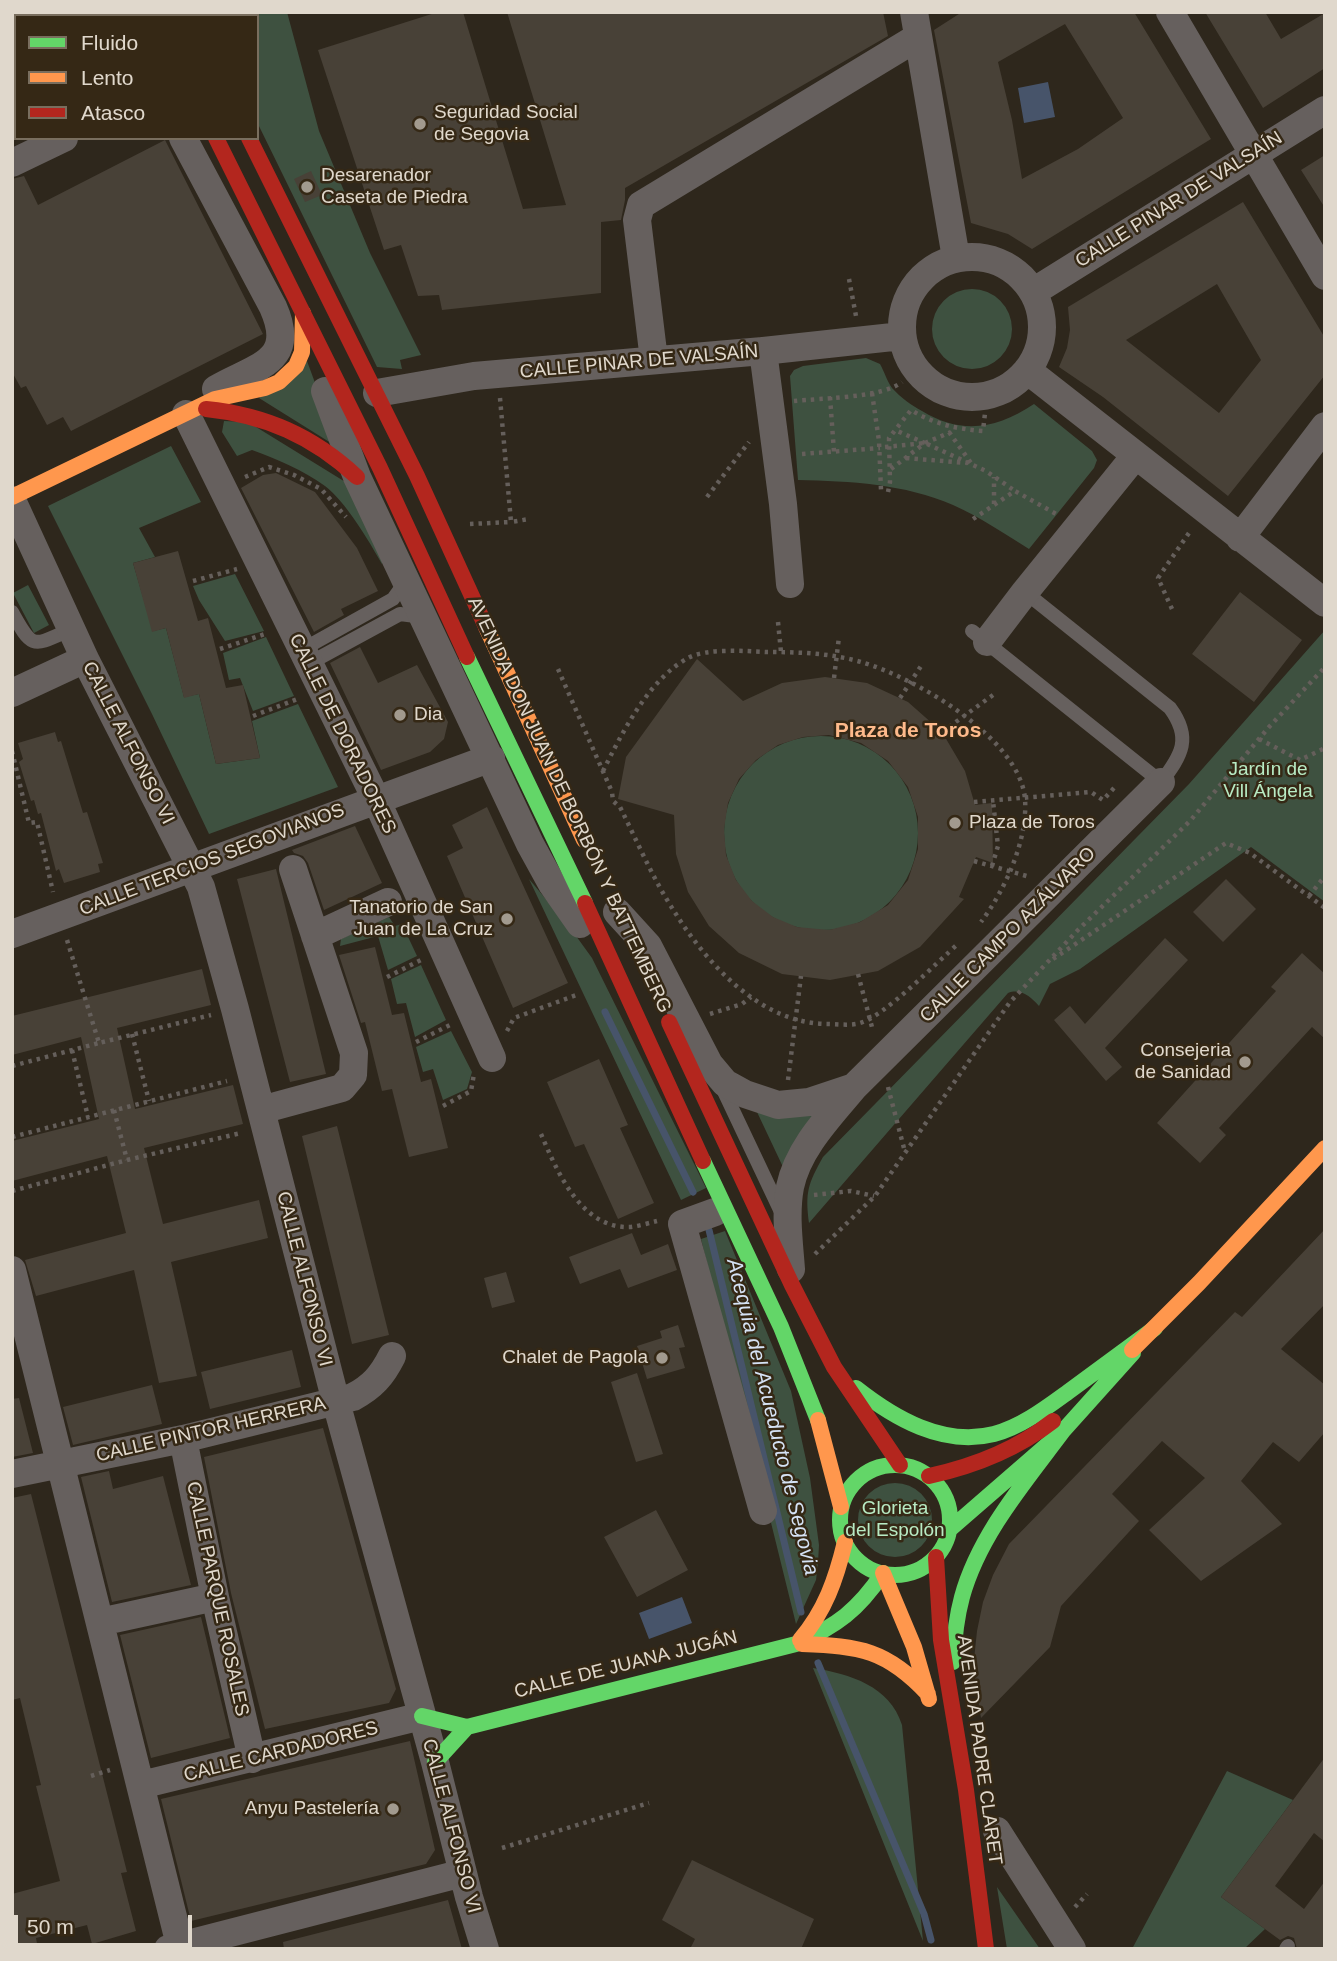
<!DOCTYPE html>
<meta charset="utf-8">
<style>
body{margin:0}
#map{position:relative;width:1337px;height:1961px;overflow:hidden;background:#2e271c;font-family:Helvetica,sans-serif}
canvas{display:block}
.frame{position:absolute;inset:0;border:14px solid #e0d8cc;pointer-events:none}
.legend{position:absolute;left:14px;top:14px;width:245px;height:126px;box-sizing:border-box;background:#352815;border:2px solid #796e5e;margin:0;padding:9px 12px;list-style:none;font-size:21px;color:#e0d8cc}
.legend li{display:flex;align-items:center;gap:14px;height:35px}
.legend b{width:35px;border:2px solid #796e5e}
.scale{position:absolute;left:14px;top:1915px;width:178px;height:32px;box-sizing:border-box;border:4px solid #e0d8cc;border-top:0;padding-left:9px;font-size:21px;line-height:24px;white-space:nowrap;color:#e0d8cc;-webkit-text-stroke:5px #352815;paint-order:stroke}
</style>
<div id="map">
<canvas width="1337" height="1961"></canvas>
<div class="frame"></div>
<ul class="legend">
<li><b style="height:9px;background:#63d668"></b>Fluido</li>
<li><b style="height:9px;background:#ff974d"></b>Lento</li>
<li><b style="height:9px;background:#b3261e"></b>Atasco</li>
</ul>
<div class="scale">50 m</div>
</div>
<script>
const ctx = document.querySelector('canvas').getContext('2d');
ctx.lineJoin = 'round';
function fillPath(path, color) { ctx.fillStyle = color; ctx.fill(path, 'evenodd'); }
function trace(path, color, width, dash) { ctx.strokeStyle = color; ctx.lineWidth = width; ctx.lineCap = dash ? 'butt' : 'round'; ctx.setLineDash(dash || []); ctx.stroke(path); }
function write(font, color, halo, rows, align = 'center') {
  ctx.font = font + ' Helvetica,sans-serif'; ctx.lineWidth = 5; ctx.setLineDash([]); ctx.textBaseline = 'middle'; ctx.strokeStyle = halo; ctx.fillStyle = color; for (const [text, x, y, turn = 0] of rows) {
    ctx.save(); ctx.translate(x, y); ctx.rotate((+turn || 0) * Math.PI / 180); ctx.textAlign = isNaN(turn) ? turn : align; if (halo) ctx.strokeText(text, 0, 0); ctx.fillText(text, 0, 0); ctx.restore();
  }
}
const green = new Path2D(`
 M234,12h53l32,119 51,122 51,102 -21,5 2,9 -25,-2 -120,-245v-106h-23z
 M932 329a40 40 0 1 1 80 0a40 40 0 1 1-80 0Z
 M866,358l14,6c4,7 7,17 12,24 9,10 19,17 30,23 40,24 74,18 112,-7l58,47 5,9 -3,8 -65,81c-24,-15 -49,-32 -76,-44 -48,-21 -103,-24 -155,-25l-8,-104 4,-6 9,-4z
 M307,361l32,87 -80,-50z
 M224,421l24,1 99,61 38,66 -3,15c-13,-23 -36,-62 -57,-78 -22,-16 -48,-27 -73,-36l-15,6 -15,-24z
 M171,446l30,56 -62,26 16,29 -22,6 20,68 13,-3 18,69 15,-3 17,70 44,-6 -8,-37 46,-17 40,83 -129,47 -57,-120 -104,-208z
 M235,574l29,57 -39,10 -26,-41 -6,-14z
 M28,585l21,40 -15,8 -21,-40z
 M1325,630v272l-74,-55 -171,122 -30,15 -11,22c-8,-9 -18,-18 -31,-13l-199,230c-4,-31 -1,-39 14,-66l366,-373z
 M266,637l28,59 -41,15 -13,-33 -11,2 -6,-27z
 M724 833a97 97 0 1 1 194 0a97 97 0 1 1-194 0Z
 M529,879l42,50 21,29 114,230 -25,12z
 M389,917l6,9 7,-2 15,32 -29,14 -10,-34 -38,10 1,-7z
 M421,965l25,55 -31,17 -9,-34 -9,1 -6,-25z
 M451,1031l21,41 -5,17 -24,11 -10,-31 -10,3 -7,-25z
 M820,1109l-37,58 -26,-55z
 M725,1231l66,160 19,87 9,67 -1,18 -2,17 -20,44 -95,-385z
 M858 1520a37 37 0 1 1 74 0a37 37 0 1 1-74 0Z
 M813,1668c37,6 77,18 89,57l21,216z
 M1227,1771l66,29 -72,97 44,32 -21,20h-112z
 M997,1887l43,62h-33z`);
const water = new Path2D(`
 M1048,82l7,35 -31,6 -6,-35z
 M682,1597l10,26 -43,16 -10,-26z`);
const stream = new Path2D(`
 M605,1012l88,180
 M709,1230l92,382
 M818,1663l106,251 7,26`);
const building = new Path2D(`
 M438,12h25l60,197 43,-4 -59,-193h376l5,24 -263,152v12l-4,20 -20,2v71l-159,17 -3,-15 -21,1 -17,-51 -17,5 -66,-200z
 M962,12h172l77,127 -179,110 -24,-15 -37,-11 -37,-193zM1065,24l58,94 -45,31 -56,30 -10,-59 -14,-58z
 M1205,12h60l16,27 44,-26v55l-62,40z
 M165,140l98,194 -192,97 -8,-14 -16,8 -21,-39 -5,2 -9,-16v-193l12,-3 14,29z
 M1325,155v53l-24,-38z
 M311,171l11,24 -17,7 -11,-23z
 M1243,202l82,136v37l-97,121 -125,-99 -44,-30 8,-19 3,-18 -2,-23zM1217,284l44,76 -42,53 -93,-73z
 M276,473l39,19 42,56 21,43 -37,18 3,6 -30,17 -73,-144 22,-13z
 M178,551l20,70 10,-3 18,70 17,-3 17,73 -44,6 -17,-70 -15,4 -18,-70 -14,4 -19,-69z
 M1240,592l62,48 -48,62 -62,-48z
 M360,647l18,36 39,-18 31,57 -4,17 -14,13 -49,18 -51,-107z
 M697,659l46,42 39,-18 43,-6 42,6 41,19 34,30 23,39 10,34 17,-2 1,60 -17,-6 -17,40 5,2 -44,48 -42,24 -48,9 -48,-6 -43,-21 -30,-27 -21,-34 -12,-38 -2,-39 -56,-16 8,-42zM829,735l32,8 27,18 20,26 10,30v32l-10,31 -20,25 -28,17 -31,8 -32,-3 -24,-10 -21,-16 -16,-21 -10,-25 -2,-26 4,-26 11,-24 17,-19 22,-15 25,-8z
 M55,732l3,10 3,-1 22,72 4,-1 16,51 -5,1 2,8 -36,11 -5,-14 -3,2 -15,-58 -3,1 -4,-14 -3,1 -12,-39 4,-3 -5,-16z
 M487,807l81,176 -55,25 -66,-152 16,-8 -11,-23z
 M355,826l27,57 -58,27 -16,-47 -5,-7 -9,-3 -2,-3z
 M276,869l50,205 -36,8 -53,-203z
 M1226,879l30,30 -33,33 -30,-30z
 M1165,938l23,22 -83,88 17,19 -16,14 -52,-61 16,-14 15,18z
 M375,947l17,68 12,-2 17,69 10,-3 17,69 -39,9 -17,-68 -10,2 -17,-69 -4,1 -22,-68z
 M1302,953l23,21v65l-13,-12 -93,101 7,7 -26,28 -43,-40 119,-132 -5,-4z
 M202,969l9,36 -94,23 18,81 98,-24 10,39 -99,24 19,76 96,-24 9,38 -97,24 26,114 -38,7 -25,-113 -98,26 -11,-36 101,-27 -19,-77 -95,25v-40l87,-22 -18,-82 -69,18v-39z
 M599,1059l29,66 -8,3 34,75 -36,16 -34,-75 -9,3 -28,-65z
 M337,1126l52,209 -37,9 -50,-208z
 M1325,1229v75l-44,45 44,36v47l-26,30 -26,-20 -32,39 41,43 -81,57 -52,-51 56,-52 -43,-37 -50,53 27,27 -78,85 -11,41 -69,71 -8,-49 4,-38 6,-29 10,-27 16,-31 226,-232 7,5z
 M632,1233l9,22 27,-11 9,26 -49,18 -8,-19 -40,15 -11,-27z
 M506,1272l9,30 -23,6 -8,-30z
 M678,1325l7,22 -6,1 6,20 -38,11 -10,-33 25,-8 -2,-7z
 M292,1350l9,37 -91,22 -9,-37z
 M637,1373l26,81 -27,8 -25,-80z
 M152,1385l10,39 -89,21 -10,-38z
 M19,1398l14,55 -21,4v-58z
 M323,1428l73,261 -7,14 -124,26 -34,-136 -27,-136z
 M109,1471l4,18 50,-13 28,109 -79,17 -31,-125z
 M31,1494l96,378 -6,1 15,58 -44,13 -5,-19 -51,13 2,11h-26v-55l48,-13 -24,-95 5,-1 -21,-87 -8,2v-202z
 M656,1510l32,60 -51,27 -33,-60z
 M201,1617l29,121 -79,20 -31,-123z
 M410,1741l25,109 -9,14 -235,57 -30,-122z
 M1325,1757v85l-11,-9 -39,53 29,23 21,-28v68h-28l-3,-11 -6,-2 -8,4 -59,-43z
 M692,1860l122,59 -13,30h-111l5,-10 -33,-19z
 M448,1900l14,49h-178l-1,-7z`);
const path = new Path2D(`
 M34,12l4,4
 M849,279l7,37
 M872,393l7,48 2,49
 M830,397l4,55
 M500,398l11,124 18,-3
 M794,401c28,-3 88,-3 108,-19
 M949,432l22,31
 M925,443l26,-11
 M885,447l40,-4 61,28 29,20
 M802,454l78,-6
 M906,458l61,5
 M891,469l34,-26 -30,-13
 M245,477l24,-10 25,8 27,14 25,28
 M888,492l2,-10 -1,-44 22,-28c23,14 45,19 72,21l2,-18
 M707,497l42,-55
 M994,504v-27
 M973,519l42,-28 43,24
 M470,524l41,-2
 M193,581l44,-12
 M1172,609l-14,-31 33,-48
 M778,622l3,30
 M220,649l48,-16
 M558,669l54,123 1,9 7,6c17,34 33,72 54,104 33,53 87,113 154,113 9,0 22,2 32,-1 25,-7 77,-61 99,-80
 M834,678l5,-41
 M900,698l23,-35
 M253,716l47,-18
 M942,732l51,-37
 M1259,739l41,21 25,-12
 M12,751l17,72 8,-1 16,70
 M603,771c19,-38 46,-92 85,-113 18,-10 57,-7 78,-6 31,0 65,1 95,10 53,15 159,76 164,137 3,41 -20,91 -44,123
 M974,802l117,-10 12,8 11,-12
 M974,861l56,16
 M992,866l6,-20 -5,-45
 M1309,896l16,-20
 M67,940l32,103 112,-28
 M1053,959l173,-116 24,10 75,55
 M858,974l15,57
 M387,977l36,-18
 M710,1014l32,-10 9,-7
 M507,1031l7,-13 65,-24
 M132,1034l17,67
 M416,1042l34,-17
 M72,1050l16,67
 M12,1066l87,-23
 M788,1080l13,-104
 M888,1087l17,65
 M443,1106l28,-15 3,-17
 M114,1110l13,50
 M541,1134c16,37 40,95 89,93 9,-1 19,-4 27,-6
 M12,1137l215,-56
 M12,1191l115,-31 114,-27
 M814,1195l37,-4 23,5
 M815,1254l60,-58 135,-194 67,-71 113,-110 79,-94 56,-60
 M91,1776l19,-6
 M502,1848l147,-45
 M1075,1907l12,-13`);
const lane = new Path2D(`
 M12,612c21,39 21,34 60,17
 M972,631l189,151c21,-27 31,-44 9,-74l-145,-116
 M303,653l11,-10 79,-44 13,-18
 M308,664l92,-50 23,3
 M720,1083l62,131
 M1286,1949l2,-3`);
const street = new Path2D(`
 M914,12l42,246
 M1170,12l155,264
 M183,138l90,169c25,56 -18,59 -57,82
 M12,163l52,-25
 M902 327a70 70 0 1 1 140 0a70 70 0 1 1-140 0Z
 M1033,292l292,-182
 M763,351l20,153 7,80
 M654,360l-17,-140 4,-15 277,-168
 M1027,370l298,233
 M325,391l32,86 173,367 22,40 28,40
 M377,393l97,-17 289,-25 139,-15
 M186,414l190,385 116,259
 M12,500l73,159 116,228 34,122 101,393 99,360 34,135 16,52
 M1240,538l85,-112
 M987,642l38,-50 110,-136
 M12,693l73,-34
 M617,912l31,34 61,118 16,19 20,11 33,11 31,-3 45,-15
 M12,934l479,-176
 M315,936l73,-34
 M261,1110l81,-22 11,-13 1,-22 -61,-184
 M715,1212l-33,12 81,287
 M791,1269c-2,-27 -6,-55 -1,-82 8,-39 40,-71 64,-100l307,-305
 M12,1270l169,679
 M183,1439l32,158 37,162
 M12,1474l171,-35 170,-42c19,-10 29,-21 39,-41
 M100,1622l115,-25
 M141,1785l281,-69
 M997,1831l75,118
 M168,1949l295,-76`);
const fast = new Path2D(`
 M467,657l118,246
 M703,1161l78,166 37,93
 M856,1388c38,30 87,59 138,46 27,-7 52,-26 74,-42 29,-21 58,-43 87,-64
 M840 1520a55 55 0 1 1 110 0a55 55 0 1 1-110 0Z
 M949,1530l114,-99 70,-78
 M953,1662c1,-22 3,-43 9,-65 17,-62 63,-115 101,-166
 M422,1716l45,11 329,-83c41,-18 62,-34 87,-71
 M435,1762l32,-35`);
const slow = new Path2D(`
 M12,497l203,-98 50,-11 14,-6 17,-16 6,-14 1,-39
 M486,627l98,213
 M1132,1350l67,-67 126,-135
 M818,1420l23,87
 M883,1573l31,74 15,52
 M800,1640c25,-29 36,-61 45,-98
 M802,1644c58,2 85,6 126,50`);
const jam = new Path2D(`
 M133,12l3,4
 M212,12v4
 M216,138l164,330 87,189
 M249,138l168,338 69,151
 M206,409c59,6 107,27 151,68
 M585,903l118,258
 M669,1022l123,263 42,82 66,98
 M929,1476c46,-10 87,-26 124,-55
 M936,1557l5,83 25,150 20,159`);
const markers = [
 [420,124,7,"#a29a8e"],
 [307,187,7,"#a29a8e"],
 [400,715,7,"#a29a8e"],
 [955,823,7,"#a29a8e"],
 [507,919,7,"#a29a8e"],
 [1245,1062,7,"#a29a8e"],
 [662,1358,7,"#a29a8e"],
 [393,1809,7,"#a29a8e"]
];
const poiNames = [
 ["Seguridad Social",434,113],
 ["de Segovia",434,135],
 ["Desarenador",321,176],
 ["Caseta de Piedra",321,198],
 ["Dia",414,715],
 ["Plaza de Toros",969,823],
 ["Tanatorio de San",493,908,"right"],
 ["Juan de La Cruz",493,930,"right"],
 ["Consejeria",1231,1051,"right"],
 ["de Sanidad",1231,1073,"right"],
 ["Chalet de Pagola",648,1358,"right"],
 ["Anyu Pastelería",379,1809,"right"]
];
const streetNames = [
 ["CALLE PINAR DE VALSAÍN",1179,200,-32],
 ["CALLE PINAR DE VALSAÍN",639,362,-5],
 ["CALLE DE DORADORES",342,734,64],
 ["CALLE ALFONSO VI",128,743,63],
 ["AVENIDA DON JUAN DE BORBÓN Y BATTEMBERG",569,805,65],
 ["CALLE TERCIOS SEGOVIANOS",212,860,-21],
 ["CALLE CAMPO AZÁLVARO",1008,935,-45],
 ["CALLE ALFONSO VI",304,1279,76],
 ["CALLE PINTOR HERRERA",211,1430,-13],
 ["CALLE PARQUE ROSALES",217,1599,78],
 ["CALLE DE JUANA JUGÁN",626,1665,-14],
 ["AVENIDA PADRE CLARET",979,1750,82],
 ["CALLE CARDADORES",281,1752,-14],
 ["CALLE ALFONSO VI",451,1826,75]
];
const parkNames = [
 ["Jardín de",1268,770],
 ["Vill Ángela",1268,792],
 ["Glorieta",895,1509],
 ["del Espolón",895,1531]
];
const neighbourhoodNames = [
 ["Plaza de Toros",908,731]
];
const waterNames = [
 ["Acequia del Acueducto de Segovia",772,1417,76]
];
fillPath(green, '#3e5140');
fillPath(water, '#47546a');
trace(stream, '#47546a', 7);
fillPath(building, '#484137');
trace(path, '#655f5b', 4.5, [3.5, 5]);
trace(lane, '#66605e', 14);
trace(street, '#66605e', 28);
trace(fast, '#63d668', 16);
trace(slow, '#ff974d', 16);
trace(jam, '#b3261e', 16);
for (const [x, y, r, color] of markers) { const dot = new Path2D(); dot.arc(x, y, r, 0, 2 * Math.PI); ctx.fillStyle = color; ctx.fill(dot); trace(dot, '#352815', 2.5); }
write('19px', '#e0d8cc', '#352815', poiNames, 'left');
write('19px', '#e0d8cc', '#352815', streetNames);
write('19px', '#b8ebc4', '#352815', parkNames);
write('bold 21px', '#feba8b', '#352815', neighbourhoodNames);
write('italic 21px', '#d5e2f5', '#352815', waterNames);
</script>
